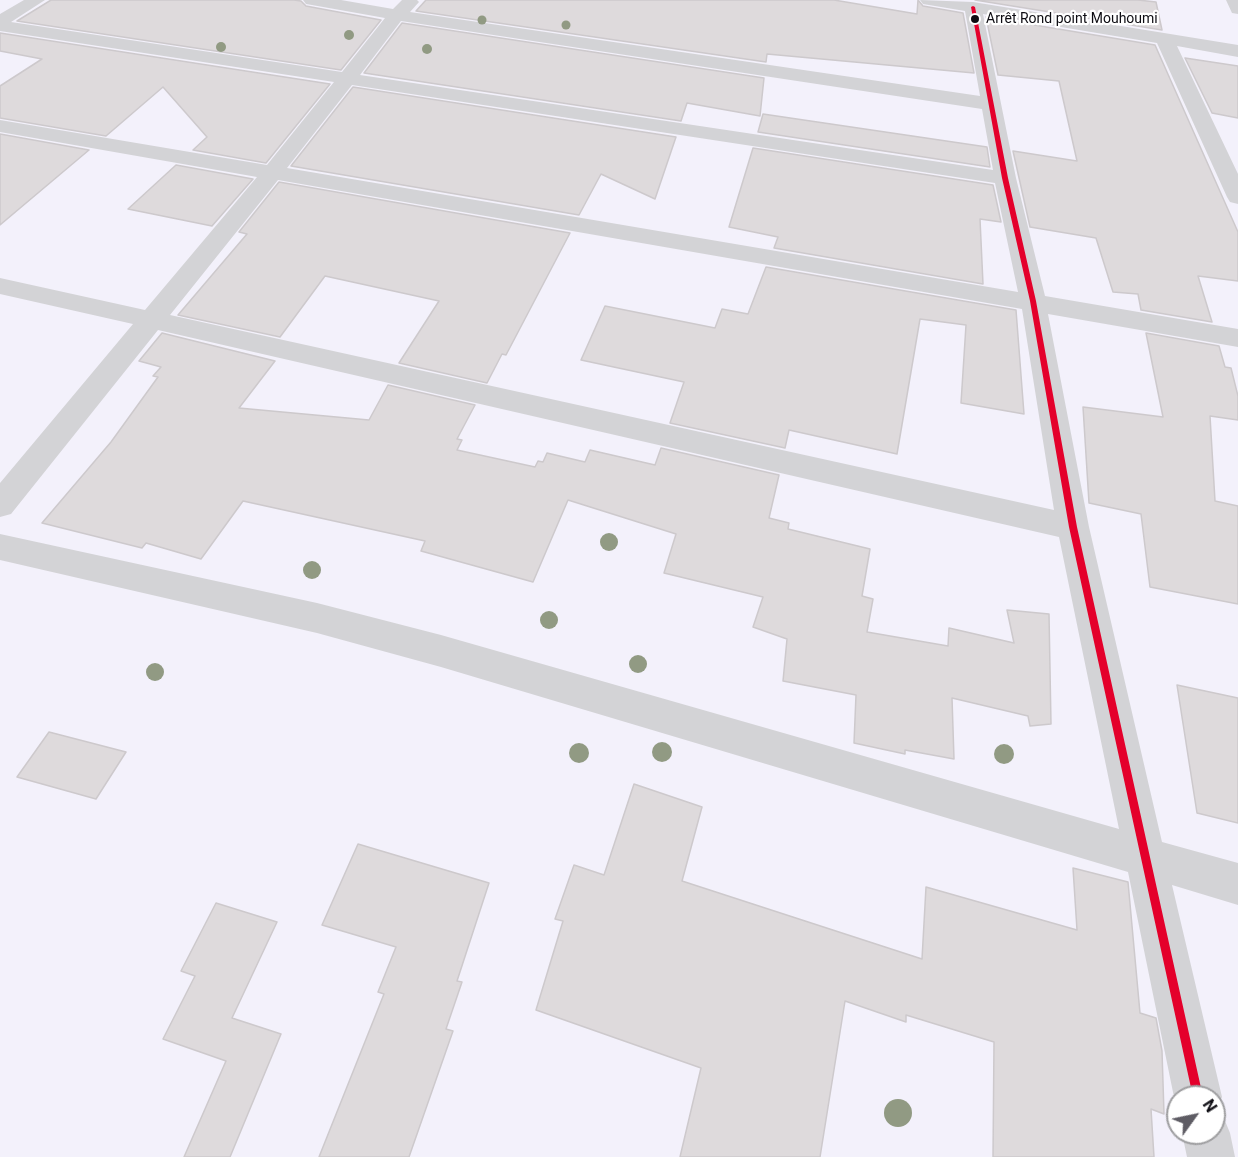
<!DOCTYPE html>
<meta charset="utf-8">
<style>
body{margin:0}
#map{position:relative;width:1238px;height:1157px;overflow:hidden;background:#f3f1fb;font-family:Roboto,sans-serif}
canvas{display:block}
.north{position:absolute;left:1166px;top:1085px;width:60px;height:60px;box-sizing:border-box;background:#fff;border:2px solid #9e9ea0;border-radius:50%;rotate:57deg;font-size:16px;font-weight:700;line-height:24px;text-align:center;color:#0d0c12}
.north::after{content:'';display:block;margin:auto;width:21px;height:27px;background:#5e5c64;clip-path:polygon(50% 0,100% 100%,50% 72%,0 100%)}
</style>
<div id="map">
<canvas width="1238" height="1157"></canvas>
<div class="north">N</div>
</div>
<script>
const ctx = document.querySelector('canvas').getContext('2d');
ctx.lineJoin = 'round';
function fillPath(path, color) { ctx.fillStyle = color; ctx.fill(path, 'evenodd'); }
function trace(path, color, width, dash) { ctx.strokeStyle = color; ctx.lineWidth = width; ctx.lineCap = dash ? 'butt' : 'round'; ctx.setLineDash(dash || []); ctx.stroke(path); }
function write(font, color, halo, rows, align = 'center') {
  ctx.font = font + ' Roboto,sans-serif'; ctx.lineWidth = 4.5; ctx.setLineDash([]); ctx.textBaseline = 'middle'; ctx.strokeStyle = halo; ctx.fillStyle = color; for (const [text, x, y, turn = 0] of rows) {
    ctx.save(); ctx.translate(x, y); ctx.rotate((+turn || 0) * Math.PI / 180); ctx.textAlign = isNaN(turn) ? turn : align; if (halo) ctx.strokeText(text, 0, 0); ctx.fillText(text, 0, 0); ctx.restore();
  }
}
const building = new Path2D(`
 M51,0h243l7,1 5,5 75,14 -40,50 -324,-49z
 M426,0h408l83,14 1,-14 5,6 40,7 11,60 -207,-19 -1,8 -350,-51z
 M975,0h163l18,2 6,28z
 M986,17l169,28 83,187v49l-40,-5 14,46 -71,-12 -3,-16 -25,-2 -17,-54 -66,-11 -17,-76 64,10 -18,-80 -61,-6z
 M402,23l362,55 -4,38 -73,-13 -6,18 -317,-48z
 M0,33l330,51 -64,79 -73,-13 14,-13 -44,-50 -57,49 -106,-18v-32l42,-27 -42,-8z
 M1185,58l53,8v52l-26,-5z
 M353,87l323,50 -21,62 -54,-25 -22,41 -288,-49z
 M763,114l224,33 3,20 -232,-35z
 M0,134l89,16 -89,75z
 M753,148l240,37 8,37 -21,-3 3,65 -209,-36 4,-11 -49,-10z
 M176,165l77,14 -41,47 -84,-17z
 M279,182l291,51 -64,122 -4,-1 -15,29 -88,-20 40,-62 -114,-25 -45,61 -102,-22 69,-81 -8,-2z
 M766,267l250,43 8,104 -63,-11 5,-78 -46,-6 -23,135 -108,-24 -4,18 -115,-25 14,-41 -103,-22 24,-54 110,22 7,-19 26,5z
 M162,333l113,28 -36,47 130,12 19,-35 87,20 -18,34 5,1 -5,10 78,17 3,-6 5,1 4,-9 38,9 5,-12 65,15 6,-17 118,27 -10,43 20,5 -1,6 82,20 -8,47 11,3 -6,33 81,14 1,-18 65,15 -7,-33 42,4 2,110 -21,2 -2,-10 -76,-18 2,61 -49,-9v4l-51,-11 2,-48 -73,-14 4,-42 -34,-12 10,-30 -99,-24 12,-39 -108,-34 -35,82 -112,-31 4,-10 -182,-40 -42,58 -55,-16 -4,5 -100,-25 69,-81 47,-65 -5,-1 8,-9 -22,-6z
 M1146,333l73,13 6,21 6,1 7,28v24l-28,-4 5,85 23,5v98l-88,-17 -9,-73 -52,-11 -6,-96 80,10z
 M1177,685l61,13v125l-41,-10z
 M49,732l77,20 -30,47 -79,-22z
 M634,784l68,23 -20,74 240,78 4,-72 151,43 -4,-62 55,14 12,131 16,5 6,33 2,63 -13,-5 3,48h-161l1,-115 -88,-27v7l-61,-21 -25,156h-140l21,-89 -165,-58 27,-89 -8,-2 19,-54 30,10z
 M358,844l131,39 -32,98 5,1 -16,47 7,2 -44,126h-90l65,-163 -6,-2 18,-45 -74,-22z
 M216,903l61,19 -45,96 49,16 -51,123h-46l42,-96 -63,-22 32,-63 -14,-5z`);
const minor = new Path2D(`
 M24,0h21l-34,22 331,50 43,-54 -73,-13 -6,-1 -3,-4h38l52,9 9,-9h15l2,2 -9,10 570,84 -15,-85 -42,-7 -3,-4 53,2 265,43v12l-61,-11 61,128v30l-8,-2 -3,-5 -70,-154 -174,-29 33,164 29,118 193,33v18l-190,-33 41,213 73,315 76,21v42l-66,-20 50,212 -7,16 8,3 7,17 5,24h-48l-5,-24h32v-36h-36v9l-4,-9 -46,-225 -687,-205 -124,-34 -317,-73v-26l317,69 124,32 678,194 -60,-292 -901,-207 -147,184 -11,3v-34l133,-159 -133,-30v-16l145,32 112,-133 -257,-45v-12l267,45 67,-83 -334,-51v-17zM401,21l581,88 11,61 -633,-95zM352,85l643,98 23,109 -731,-124zM278,180l744,129 32,201 -884,-195z
 M1226,0h12v14l-6,-1z`);
const bus1 = new Path2D(`
 M973,6l2,1 33,171 28,123 41,226 126,570h-10l-124,-570 -39,-226 -28,-123 -31,-171z`);
const trees = [
 [482,20,4.5],
 [566,25,4.5],
 [349,35,5],
 [221,47,5],
 [427,49,5],
 [609,542,9],
 [312,570,9],
 [549,620,9],
 [638,664,9],
 [155,672,9],
 [662,752,10],
 [579,753,10],
 [1004,754,10],
 [898,1113,14]
];
const markers = [
 [975,19,5,"#0d0c12"]
];
const busNames = [
 ["Arrêt Rond point Mouhoumi",986,19]
];
fillPath(building, '#dedadc');
trace(building, '#cdc9cc', 1.5);
fillPath(minor, '#d3d3d6');
fillPath(bus1, '#e4002b');
ctx.fillStyle = '#919a83';
for (const [x, y, r] of trees) { ctx.beginPath(); ctx.arc(x, y, r, 0, 2 * Math.PI); ctx.fill(); }
for (const [x, y, r, color] of markers) { const dot = new Path2D(); dot.arc(x, y, r, 0, 2 * Math.PI); ctx.fillStyle = color; ctx.fill(dot); trace(dot, '#fff', 2); }
write('14px', '#0d0c12', '#fff', busNames, 'left');
</script>
